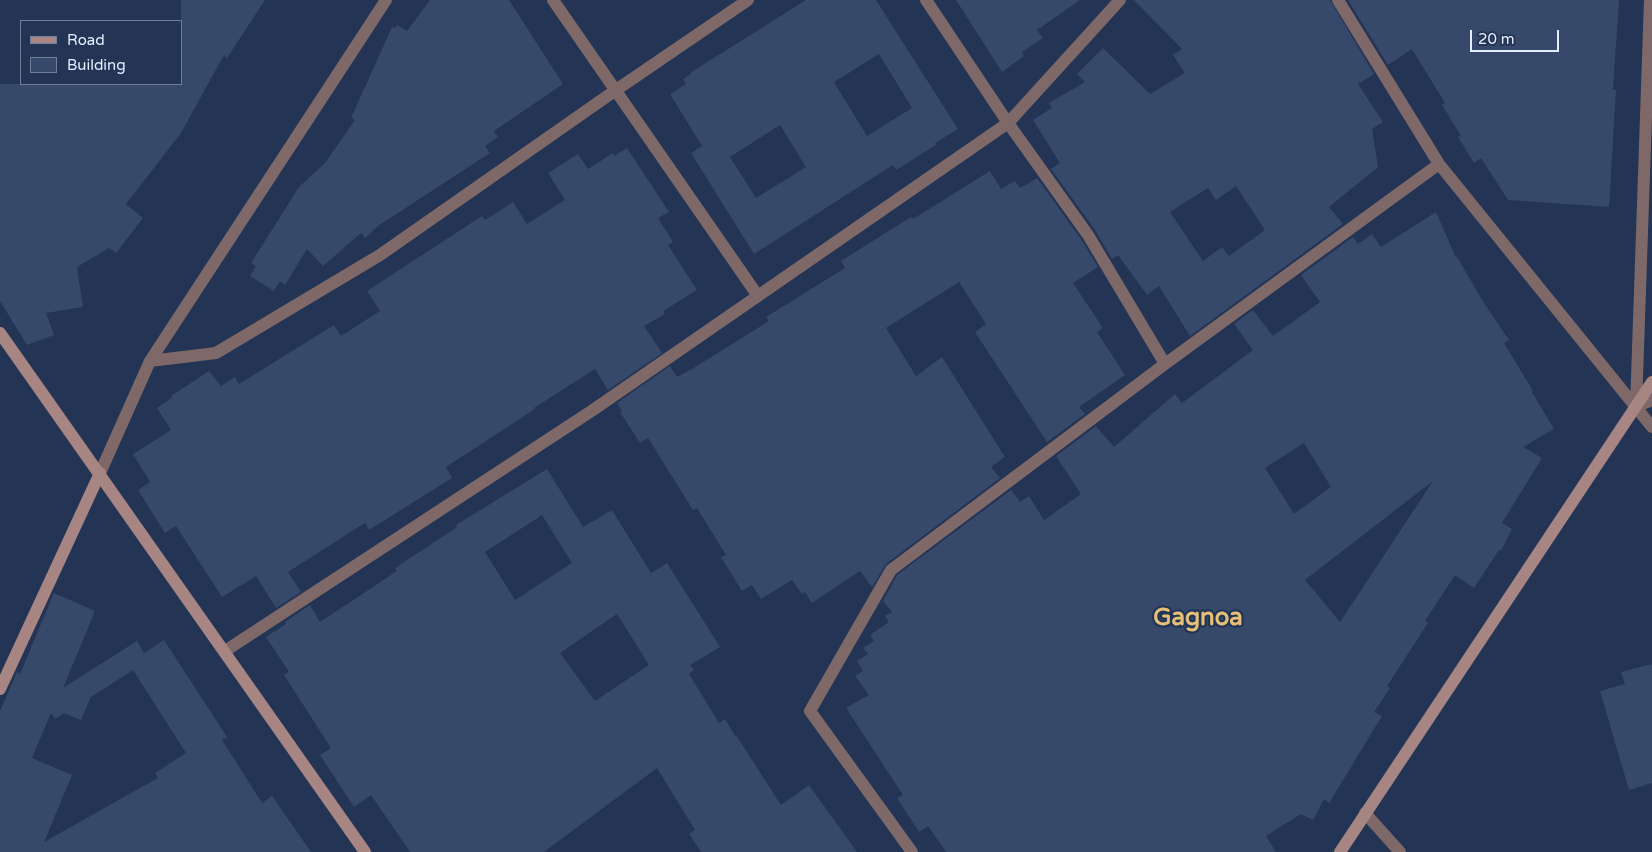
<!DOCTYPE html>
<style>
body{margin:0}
#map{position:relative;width:1652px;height:852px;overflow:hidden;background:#233454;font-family:"Varela Round",sans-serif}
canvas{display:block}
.legend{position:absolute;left:20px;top:20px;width:162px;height:65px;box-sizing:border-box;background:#233454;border:1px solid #717e98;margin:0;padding:6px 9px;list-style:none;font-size:15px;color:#e5eeff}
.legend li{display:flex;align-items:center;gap:10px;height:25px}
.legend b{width:25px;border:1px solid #717e98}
.scale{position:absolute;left:1470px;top:30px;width:89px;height:22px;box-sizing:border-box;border:2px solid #e5eeff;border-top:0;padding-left:6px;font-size:15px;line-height:18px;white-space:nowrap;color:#e5eeff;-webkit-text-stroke:4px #233454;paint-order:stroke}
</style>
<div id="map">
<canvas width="1652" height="852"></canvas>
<ul class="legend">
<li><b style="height:6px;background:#a78583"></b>Road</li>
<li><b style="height:14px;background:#37496a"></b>Building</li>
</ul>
<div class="scale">20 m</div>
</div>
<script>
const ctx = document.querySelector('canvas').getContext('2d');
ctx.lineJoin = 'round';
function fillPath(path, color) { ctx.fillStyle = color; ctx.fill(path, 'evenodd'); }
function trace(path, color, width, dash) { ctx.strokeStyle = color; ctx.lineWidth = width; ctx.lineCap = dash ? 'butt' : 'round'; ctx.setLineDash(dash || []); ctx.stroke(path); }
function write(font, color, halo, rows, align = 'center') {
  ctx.font = font + ' "Varela Round",sans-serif'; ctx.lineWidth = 4.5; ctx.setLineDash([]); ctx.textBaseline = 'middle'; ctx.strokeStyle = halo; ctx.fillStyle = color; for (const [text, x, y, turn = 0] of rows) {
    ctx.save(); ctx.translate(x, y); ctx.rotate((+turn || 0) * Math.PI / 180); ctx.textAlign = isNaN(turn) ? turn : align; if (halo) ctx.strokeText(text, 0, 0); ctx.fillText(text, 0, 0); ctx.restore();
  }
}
const building = new Path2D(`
 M181,0h84l-38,58 -3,-3 -43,78 -55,71 17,14 -27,35 -7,-5 -32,19 6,40 -37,6 8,22 -27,10 -27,-44v-217h181z
 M430,0h79l54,84 -69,47 4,6 -13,9 5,7 -112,73 -13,12 -4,-5 -38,33 -16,-17 -22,36 -5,-4 -6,10 -24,-15 6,-10 -5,-3 48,-76 26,-24 30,-43 -4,-2 41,-91 3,1 2,-3 10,6z
 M806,0h70l82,129 -23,14 1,2 -40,25 -3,-5 -139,89 -63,-101 11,-7 -32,-52 16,-10 -3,-5 8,-5 -1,-1zM879,54l33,54 -45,28 -33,-54zM780,125l26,42 -50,31 -26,-41z
 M956,0h124l-43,30 6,8 -21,14 2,4 -22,16z
 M1134,0h196l44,74 -16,10 25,38 -11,7 6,38 -49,40 14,17 -153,112 -31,-50 -12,9 -29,-40 -6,4 -17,-29 -44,-61 9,-6 -27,-43 19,-12 -3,-5 36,-21 -8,-8 26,-26 47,46 35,-21 -12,-18 9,-6zM1236,186l29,44 -36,26 -7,-9 -19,14 -33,-49 38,-24 8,12z
 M1348,0h271l-6,90h3l-7,117 -101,-7 -27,-42 -7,5 -16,-26 3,-1 -19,-31 3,-2 -33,-54 -24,16z
 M627,148l42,64 -11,6 15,24 -5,3 29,45 -34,21 2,3 -21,12 18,27 -54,37 -13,-21 -61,39 1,1 -89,58 6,11 -83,52 -4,-7 -77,49 13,20 -25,16 -20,-32 -34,21 -46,-71 -11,7 -27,-43 12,-8 -17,-28 38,-24 -14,-22 15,-10 -1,-2 38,-25 12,15 14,-9 4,7 95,-59 7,11 39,-25 -13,-20 115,-75 3,4 28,-18 14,22 38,-24 -17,-27 30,-19 10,15 25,-16 1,3z
 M990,171l11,18 14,-8 5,7 17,-10 44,61 17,28 -25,16 30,45 -6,4 28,43 -46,32 6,7 -38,28 -72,-110 11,-8 -27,-42 -73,46 30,48 26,-19 63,100 -14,10 9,11 -114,86 -14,23 -12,-16 -48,32 -7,-11 -3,2 -10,-14 -31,19 -9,-14 -10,6 -21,-34 5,-2 -29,-47 -4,2 -45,-72 -8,5 -20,-31 2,-1 -5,-8 53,-37 7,11 15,-8 77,-48 -3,-4 79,-49 -4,-7 70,-44 2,2z
 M1436,212l20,46 1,-1 27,46 25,37 -5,3 29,48 -1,1 22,37 -31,18 19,11 -40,65 10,6 -11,22 -2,-1 -25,38 -19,-13 -30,46 3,2 -41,63 3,2 -16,24 8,4 -53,87 -5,-4 -11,21 -12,-6 -35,22 10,16h-330l-18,-26 -9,6 -22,-34 6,-3 -57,-87 23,-13 -14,-19 8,-5 -6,-10 11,-7 -5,-6 11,-7 -4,-6 19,-13 -4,-6 7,-4 -9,-11 14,-26 114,-85 9,12 9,-6 15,24 37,-26 -25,-38 40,-30 18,21 61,-53 7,9 71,-53 -19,-26 19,-14 20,26 47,-34 -19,-27 52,-38 5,7 14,-10 9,13zM1304,443l27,44 -37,27 -29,-46zM1433,481l-93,141 -35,-42z
 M547,469l36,58 29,-17 39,63 16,-10 53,84 -30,18 4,5 -5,4 30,49 6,-4 10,17 1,-1 45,70 28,-20 48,67h-156l-12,-18 6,-4 -38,-62 -113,84h-134l-39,-57 -17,12 -34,-52 11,-7 -47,-73 5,-3 -23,-35 20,-13 -1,-2 25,-17 10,17 77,-51 -2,-3 62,-41 -1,-2zM542,515l30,48 -57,37 -30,-48zM617,614l32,51 -54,36 -35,-48z
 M54,593l41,18 -32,77 74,-47 7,12 20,-13 63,97 -5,3 40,63 10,-7 39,56h-311v-141l17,-39 3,2zM133,670l53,83 -31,20 3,5 -114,64 28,-67 -40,-17 19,-45 4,6 9,-6 17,7 10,-23z
 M1652,664v119l-23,7 -29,-99 25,-7 -4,-12z`);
const street = new Path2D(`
 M553,0l205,296
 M926,0l82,123 80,112 77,129
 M1338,0l101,164 213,263
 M150,361l66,-8 164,-98 236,-165 132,-90
 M1636,407l14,-407
 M1636,407l16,-7
 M100,473l50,-112 236,-361
 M225,651l368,-241 415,-287 112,-123
 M1365,813l35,39
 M912,852l-102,-141 81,-141 274,-206 274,-200`);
const secondary = new Path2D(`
 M0,333l365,519
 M0,689l100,-216
 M1340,852l312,-470`);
const townNames = [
 ["Gagnoa",1198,619]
];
fillPath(building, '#37496a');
trace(street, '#7e6968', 12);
trace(secondary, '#a78583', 12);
write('bold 24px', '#e6c079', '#233454', townNames);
</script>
